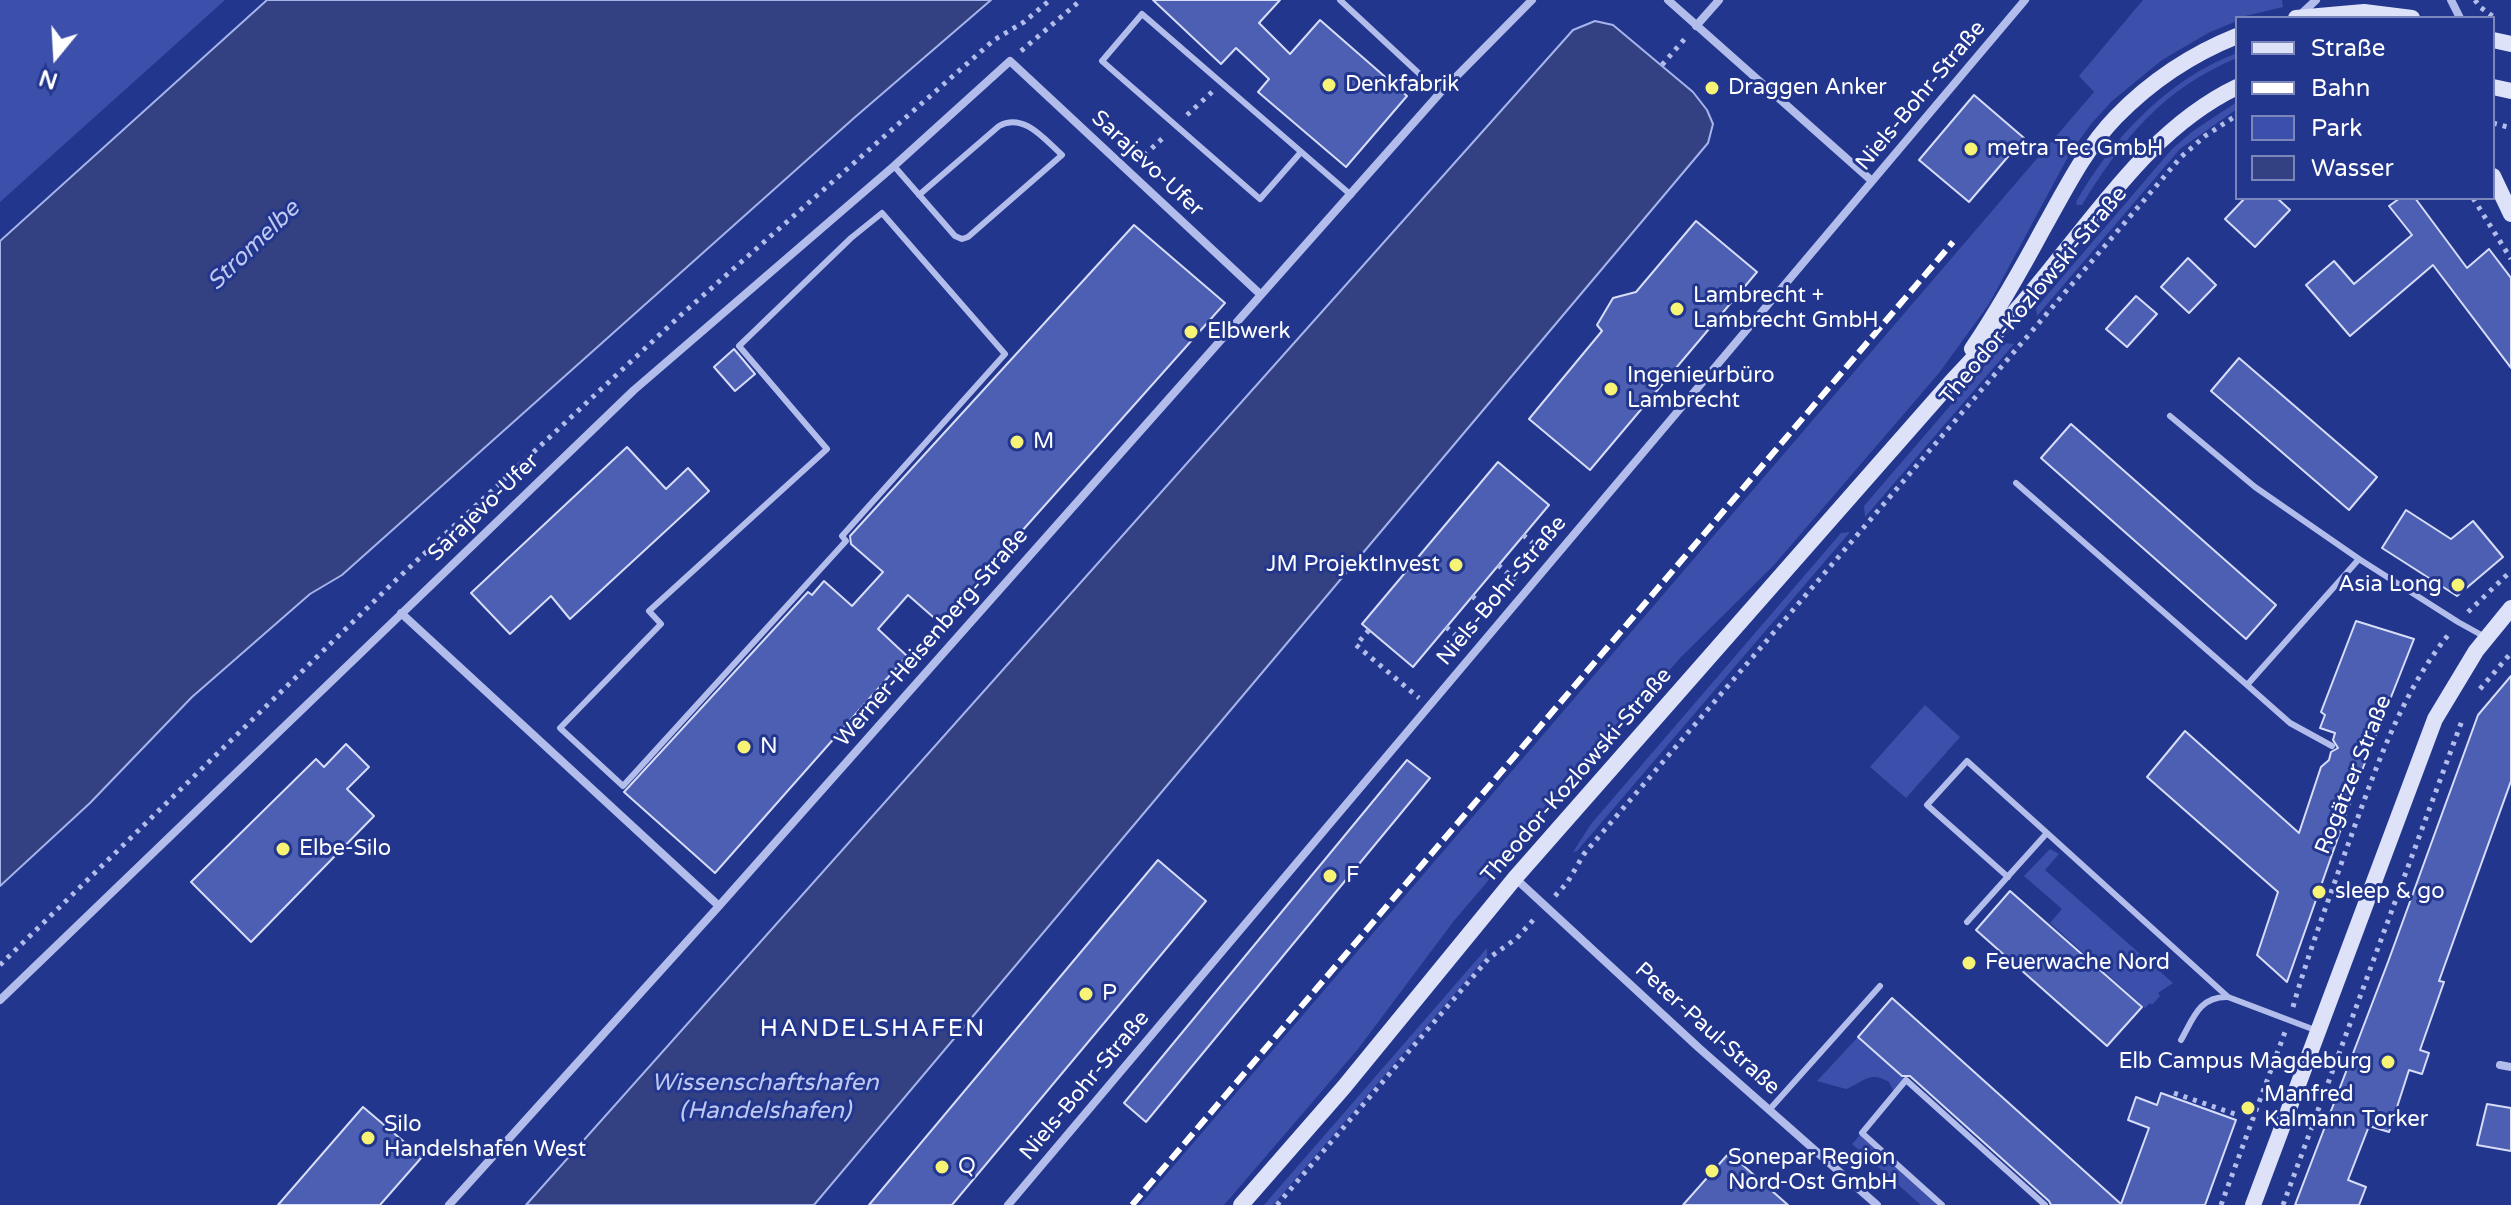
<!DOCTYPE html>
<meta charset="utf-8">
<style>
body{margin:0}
#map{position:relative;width:2511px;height:1205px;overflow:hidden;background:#23368d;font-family:"Varela Round",sans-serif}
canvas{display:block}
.legend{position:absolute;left:2235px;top:16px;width:260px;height:184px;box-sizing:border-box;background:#23368d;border:2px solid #7b86bb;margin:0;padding:10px 14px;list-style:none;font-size:24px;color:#fff}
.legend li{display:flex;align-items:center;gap:16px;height:40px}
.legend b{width:40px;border:2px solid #7b86bb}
.north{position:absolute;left:16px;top:16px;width:80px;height:80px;-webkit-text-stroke:6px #23368d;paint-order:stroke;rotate:198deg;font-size:22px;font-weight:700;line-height:32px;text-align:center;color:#fff}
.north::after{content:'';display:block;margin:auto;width:28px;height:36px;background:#fff;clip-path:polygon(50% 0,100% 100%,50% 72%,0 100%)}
</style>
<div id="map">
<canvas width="2511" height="1205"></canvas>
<ul class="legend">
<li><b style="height:10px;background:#dde2f9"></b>Straße</li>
<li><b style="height:10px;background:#fff"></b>Bahn</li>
<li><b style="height:22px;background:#3c50ab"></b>Park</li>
<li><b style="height:22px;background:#334081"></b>Wasser</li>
</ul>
<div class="north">N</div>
</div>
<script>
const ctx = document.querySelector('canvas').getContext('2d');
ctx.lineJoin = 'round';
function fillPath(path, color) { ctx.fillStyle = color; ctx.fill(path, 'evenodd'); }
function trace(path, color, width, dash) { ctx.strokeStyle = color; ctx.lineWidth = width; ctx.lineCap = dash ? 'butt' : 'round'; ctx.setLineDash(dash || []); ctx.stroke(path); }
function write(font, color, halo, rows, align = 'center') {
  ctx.font = font + ' "Varela Round",sans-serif'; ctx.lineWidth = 6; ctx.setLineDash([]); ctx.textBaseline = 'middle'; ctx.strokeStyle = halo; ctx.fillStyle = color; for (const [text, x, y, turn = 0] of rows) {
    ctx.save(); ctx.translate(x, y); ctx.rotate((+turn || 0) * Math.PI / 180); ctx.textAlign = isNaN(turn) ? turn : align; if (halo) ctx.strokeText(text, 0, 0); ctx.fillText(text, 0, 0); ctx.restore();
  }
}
const green = new Path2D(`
 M0,0h225l-225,202z
 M2143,0h139l1,7 -46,11v3l-27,11 -48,28 -50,41 -21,23 -21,29 -81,151 -50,69 -165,192 -93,92 -81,92 -147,173 -95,127 -134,156h-84l954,-1113 -15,-16z
 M2237,53v5c-73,30 -115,81 -155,147h-5l-1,-3c37,-64 90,-122 161,-149z
 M2237,102v7l-57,40 -143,167 -1,-8 136,-159 21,-18z
 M2004,343l10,1 -149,173 -1,-11z
 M1850,532l-273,319 -4,1 18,-28 250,-291z
 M1925,705l35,32 -54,61 -36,-31z
 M2050,849l9,5 -14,16 128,113 -15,10 2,3 -8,9 -2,-2 -5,5 -95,-85 12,-14 -38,-33z
 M1487,948v8l-214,249h-9z
 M1858,1037l48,43 -11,14 -6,-12c-19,-12 -26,0 -43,7l-29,-8z
 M1862,1133l73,68 1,4h-15l-69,-61z`);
const water = new Path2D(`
 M267,0h724l-137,118 -512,457 -32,19 -118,103 -102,106 -90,83v-645z
 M1595,21l18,4 80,67 14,18 6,14 -5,19 -894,1062h-288l1047,-1175z`);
const building = new Path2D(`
 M1153,0h127l-21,23 31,31 30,-34 87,76 -61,71 -88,-75 11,-13 -33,-31 -15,16z
 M1974,95l50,43 -55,64 -50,-42z
 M2245,198h32l13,12 -35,37 -30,-28z
 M2400,198h15l52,70 22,-19 22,29v90l-78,-103 -83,71 -44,-51 28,-24 20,23 58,-49 -23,-29z
 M1696,221l61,51 -167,198 -61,-51 73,-88 -5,-6 16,-27 23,-6z
 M1134,225l91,78 -285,320 -32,-28 -30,34 29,27 -192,217 -91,-81 184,-200 4,3 12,-14 28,25 31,-34 -32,-28 -1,-8z
 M2188,258l28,27 -27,28 -28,-26z
 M2136,296l21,18 -30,33 -21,-18z
 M734,349l21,25 -20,17 -21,-24z
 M2239,358l138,119 -28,33 -138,-119z
 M2071,424l205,181 -30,34 -205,-181z
 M627,447l39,42 22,-21 21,23 -139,128 -19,-23 -41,38 -39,-41z
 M1498,462l51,43 -136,162 -51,-43z
 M2406,510l45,29 22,-18 30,36 -46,39 -75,-48z
 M2356,621l58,18 -55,139 -72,204 -30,-27 21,-63 -131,-115 38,-46 114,102 22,-66 8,-7 2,-8 7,-4 -5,-8 2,-7 -15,-5 5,-13 -4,-3z
 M2511,676v105l-72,200 5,1 -24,68 9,3 -7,21 -13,-4 -20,62 -20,-6 -21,54 18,7 -7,18h-64l93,-243 90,-247z
 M346,744l23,23 -22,22 27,27 -123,126 -60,-60 125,-123 8,8z
 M1407,760l23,18 -284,344 -22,-19z
 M1158,860l48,41 -254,304h-83z
 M2010,891l132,116 -35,39 -131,-116z
 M1892,998l229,206 28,-76 -21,-8 8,-23 21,8 4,-12 75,27 -31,85h-154l-2,-4 -139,-125h-8l-44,-39z
 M2487,1104l24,4v43l-34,-6z
 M363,1107l59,50 -42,48h-102z
 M1729,1153l59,52h-105z`);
const path = new Path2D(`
 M2475,0l5,7 15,11
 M1021,51l60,-51
 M1662,65l26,-30
 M1187,115l25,-23
 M2493,123l18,5
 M1137,162l28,-26
 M2473,198l38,61
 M1673,371l12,10
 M1523,535l18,15
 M1498,565l18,15
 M1472,596l18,15
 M2468,612l43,-41
 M1446,627l18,15
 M1369,630l-13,15 63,53
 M2480,689l31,-36
 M1555,896l12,-13 17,-29 597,-697 24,-21 32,-21
 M0,965l396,-385 286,-266 312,-274 30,-18 26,-22
 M2293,1007c15,-53 35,-105 53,-157 27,-73 53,-155 103,-216
 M2174,1093l64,22
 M1277,1205l212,-247 28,-20 18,-20
 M2221,1205l64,-173
 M2283,1205l180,-487`);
const lane = new Path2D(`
 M1340,0l100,93
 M1301,152l-41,47 -158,-138 40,-47 209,181
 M894,166l61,70 7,3 6,-2 94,-82c-17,-15 -38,-43 -63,-29l-80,69
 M882,213l123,141 -163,182 4,5 -223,245 -63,-58 101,-104 -12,-13 178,-162 -88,-103 112,-108z
 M2170,416l85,71 104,72
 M2016,483l231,202 112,-126 99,63 27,15
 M2247,685l43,38 42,23
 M2008,877l-81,-72 40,-44 80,72
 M1967,922l80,-89 181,164
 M2181,1040c12,-21 18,-44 47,-43l87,33
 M1770,1109l110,-123
 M1942,1205l-80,-72 44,-53 139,125`);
const street = new Path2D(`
 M1668,0l204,181
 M2451,0l9,18
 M2299,16l17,-16
 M1696,26l23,-26
 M401,613l318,293
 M1515,878l184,170 178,157
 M0,1000l634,-610 260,-224 116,-105 250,233
 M2500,1065l11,2
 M449,1205l270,-299 721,-813 92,-93
 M1008,1205l1017,-1205`);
const secondary = new Path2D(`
 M2296,18l68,-6 48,6
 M2493,40l18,4
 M2493,87l18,4
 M2493,176l18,38
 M1972,349c26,-39 49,-79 71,-120 22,-39 42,-80 73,-112 34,-35 76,-63 121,-81
 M1241,1205l103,-118 171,-209 437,-497c37,-39 72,-78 105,-120 53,-65 103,-137 180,-174
 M2253,1205l182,-486 41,-68 35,-43`);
const rail = new Path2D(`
 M1132,1205l821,-963`);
const markers = [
 [1329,85,8,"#f6f375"],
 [1712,88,8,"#f6f375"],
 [1971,149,8,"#f6f375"],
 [1677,309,8,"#f6f375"],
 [1191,332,8,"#f6f375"],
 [1611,389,8,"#f6f375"],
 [1017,442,8,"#f6f375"],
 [1456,565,8,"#f6f375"],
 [2458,585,8,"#f6f375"],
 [744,747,8,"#f6f375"],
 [283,849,8,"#f6f375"],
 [1330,876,8,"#f6f375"],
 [2319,892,8,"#f6f375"],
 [1969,963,8,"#f6f375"],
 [1086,994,8,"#f6f375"],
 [2388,1062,8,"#f6f375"],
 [2248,1108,8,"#f6f375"],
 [368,1138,8,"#f6f375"],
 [942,1167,8,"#f6f375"],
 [1712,1171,8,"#f6f375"]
];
const poiNames = [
 ["Denkfabrik",1345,85],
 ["Draggen Anker",1728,88],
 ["metra Tec GmbH",1987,149],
 ["Lambrecht +",1693,296],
 ["Lambrecht GmbH",1693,321],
 ["Elbwerk",1207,332],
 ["Ingenieurbüro",1627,376],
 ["Lambrecht",1627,401],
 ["M",1033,442],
 ["JM ProjektInvest",1440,565,"right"],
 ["Asia Long",2442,585,"right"],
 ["N",760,747],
 ["Elbe-Silo",299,849],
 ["F",1346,876],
 ["sleep & go",2335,892],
 ["Feuerwache Nord",1985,963],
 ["P",1102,994],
 ["Elb Campus Magdeburg",2372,1062,"right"],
 ["Manfred",2264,1095],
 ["Kalmann Torker",2264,1120],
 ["Silo",384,1125],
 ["Handelshafen West",384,1150],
 ["Sonepar Region",1728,1158],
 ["Nord-Ost GmbH",1728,1183],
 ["Q",958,1167]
];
const streetNames = [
 ["Niels-Bohr-Straße",1921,96,-50],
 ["Sarajevo-Ufer",1147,164,43],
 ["Theodor-Kozlowski-Straße",2034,296,-50],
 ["Sarajevo-Ufer",484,508,-44],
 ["Niels-Bohr-Straße",1502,591,-50],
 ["Werner-Heisenberg-Straße",932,638,-49],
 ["Rogätzer Straße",2354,775,-68],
 ["Theodor-Kozlowski-Straße",1577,776,-49],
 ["Peter-Paul-Straße",1707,1029,42],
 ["Niels-Bohr-Straße",1085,1086,-50]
];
const waterNames = [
 ["Stromelbe",254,246,-44],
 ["Wissenschaftshafen",765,1084],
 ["(Handelshafen)",765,1112]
];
const neighbourhoodNames = [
 ["HANDELSHAFEN",873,1030]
];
fillPath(green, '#3c50ab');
fillPath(water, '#334081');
trace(water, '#a6b4ec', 2);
fillPath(building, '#4c5fb3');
trace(building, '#d7ddf8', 2);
trace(path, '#b2bdeb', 5, [4, 6]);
trace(lane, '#b2bdeb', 6);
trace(street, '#b2bdeb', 8);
trace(secondary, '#dde2f9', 16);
trace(rail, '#fff', 6, [14, 6]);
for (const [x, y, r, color] of markers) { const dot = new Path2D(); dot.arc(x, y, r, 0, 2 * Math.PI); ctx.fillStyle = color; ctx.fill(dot); trace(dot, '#23368d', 3); }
write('22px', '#fff', '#23368d', poiNames, 'left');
write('22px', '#fff', '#23368d', streetNames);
write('italic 24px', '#bec8f2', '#23368d', waterNames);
ctx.letterSpacing = '2px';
write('24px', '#fff', '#23368d', neighbourhoodNames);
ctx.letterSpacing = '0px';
</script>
